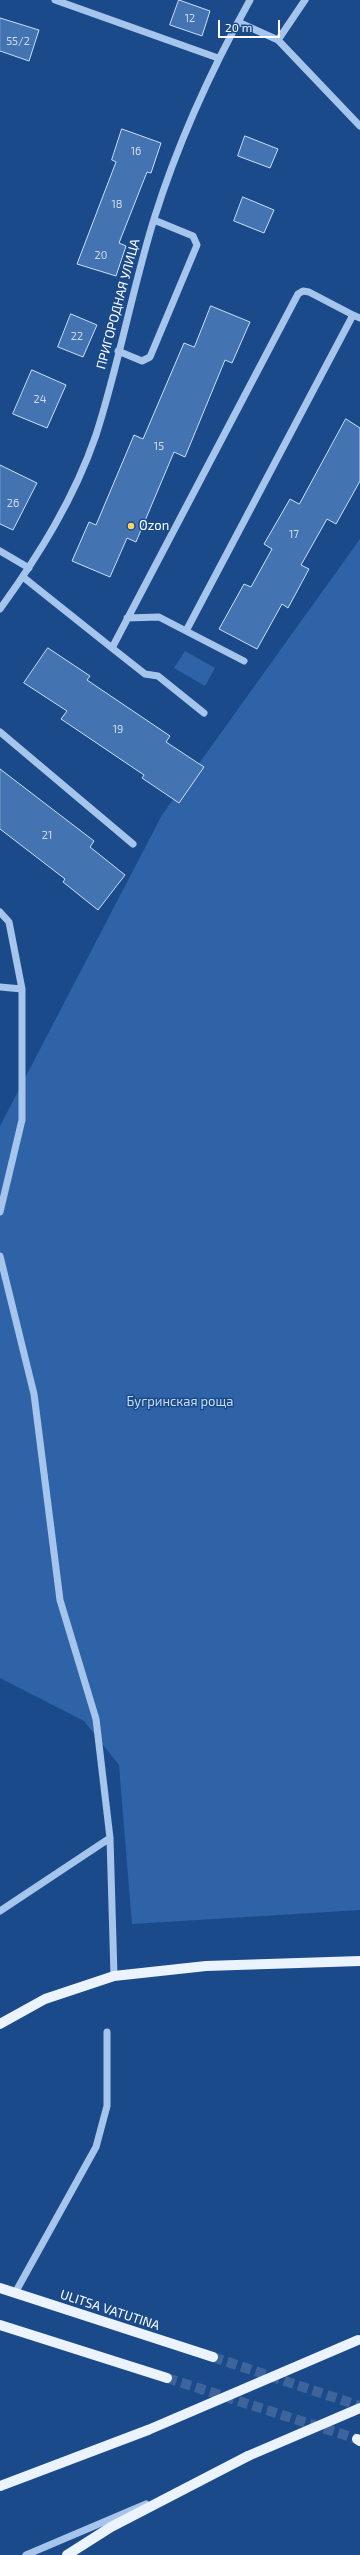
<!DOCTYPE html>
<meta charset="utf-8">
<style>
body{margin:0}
#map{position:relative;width:360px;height:2555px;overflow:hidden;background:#1b4a8a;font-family:"Exo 2",sans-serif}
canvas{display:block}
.scale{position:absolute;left:218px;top:20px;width:62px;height:18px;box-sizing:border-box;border:2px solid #fff;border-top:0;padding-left:5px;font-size:12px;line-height:14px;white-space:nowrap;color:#fff;-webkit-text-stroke:3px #1b4a8a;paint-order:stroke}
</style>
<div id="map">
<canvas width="360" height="2555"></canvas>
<div class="scale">20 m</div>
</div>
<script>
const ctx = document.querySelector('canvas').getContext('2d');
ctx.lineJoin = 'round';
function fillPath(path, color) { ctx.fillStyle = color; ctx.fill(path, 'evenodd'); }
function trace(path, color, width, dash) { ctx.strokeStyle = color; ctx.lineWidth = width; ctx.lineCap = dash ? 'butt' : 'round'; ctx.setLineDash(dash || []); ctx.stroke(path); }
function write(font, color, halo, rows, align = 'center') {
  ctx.font = font + ' "Exo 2",sans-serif'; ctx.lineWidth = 3; ctx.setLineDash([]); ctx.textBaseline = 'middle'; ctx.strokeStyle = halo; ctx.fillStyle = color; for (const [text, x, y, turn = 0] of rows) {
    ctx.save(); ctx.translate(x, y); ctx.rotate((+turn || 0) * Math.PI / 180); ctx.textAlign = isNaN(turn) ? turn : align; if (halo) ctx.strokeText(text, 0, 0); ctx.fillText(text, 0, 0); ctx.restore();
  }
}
const green = new Path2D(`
 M360,539v1371l-228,14 -13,-159 -35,-44 -84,-43v-552l162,-311z
 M185,651l30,17 -10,18 -31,-18z`);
const building = new Path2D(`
 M179,0l31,11 -8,25 -32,-11z
 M0,18l39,12 -10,31 -29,-10z
 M122,129l39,14 -10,30 -4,-1 -28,71 7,3 -10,30 -39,-12 39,-102 -4,-2z
 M245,136l33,13 -8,19 -32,-12z
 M243,197l31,13 -10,23 -30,-12z
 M211,306l39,16 -18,41 -7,-3 -40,97 -11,-5 -38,90 -9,-4 -17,39 -38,-16 17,-39 7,3 38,-90 9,4 41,-96 10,4z
 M71,314l26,11 -14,32 -25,-10z
 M32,370l34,15 -19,43 -34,-14z
 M346,419l14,9v53l-24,43 -9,-5 -26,46 8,4 -21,39 -6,-4 -25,45 -38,-20 25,-45 7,3 21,-38 -8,-5 26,-45 9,5z
 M0,465l37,18 -24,47 -13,-6z
 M48,648l42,28 -3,4 83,56 -4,6 38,25 -25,36 -37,-25 2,-3 -83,-56 6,-8 -43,-28z
 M0,769l94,72 -4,6 35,28 -27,35 -35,-28 2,-3 -65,-50z`);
const majorTunnel = new Path2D(`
 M213,2357l147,49
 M167,2378l190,61`);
const minor = new Path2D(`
 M55,0l163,58
 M238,22l40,18 82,86
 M278,40l27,-40
 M118,351l24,10 8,-4 47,-112 -4,-9 -39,-16
 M0,551l29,17
 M23,577l89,71 186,-354 5,-3 6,1 44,23
 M0,609c39,-54 74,-110 96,-174 23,-71 36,-145 58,-216 24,-77 57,-149 96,-219
 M127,618l32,-1 27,14 167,-316 7,3
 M186,631l58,30
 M112,648l33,26 13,2 46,37
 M0,732l133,112
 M0,912l9,10 13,67v131l-22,92
 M0,987l22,2
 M0,1256l34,138 26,206 36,119 14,119 4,138
 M0,1911l110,-73
 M15,2293l81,-146 11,-41v-74
 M26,2555l120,-51`);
const major = new Path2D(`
 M0,2024l45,-25 69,-23 92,-10 154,-5
 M0,2288l213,69
 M0,2325l167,53
 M357,2439l3,2
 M0,2486l148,-56
 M67,2555l44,-28 137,-71`);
const majorBridge = new Path2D(`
 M148,2430l210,-90
 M248,2456l112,-48`);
const markers = [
 [131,526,4,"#fdd363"]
];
const numberNames = [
 ["12",190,18],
 ["55/2",18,41],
 ["16",136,151],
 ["18",117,204],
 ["20",101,255],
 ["22",77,336],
 ["24",40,399],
 ["15",159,446],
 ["26",13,503],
 ["17",294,534],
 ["19",118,729],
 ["21",47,835]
];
const streetNames = [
 ["ПРИГОРОДНАЯ УЛИЦА",118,304,-75],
 ["ULITSA VATUTINA",110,2310,18]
];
const poiNames = [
 ["Ozon",139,526]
];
const parkNames = [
 ["Бугринская роща",180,1402]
];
fillPath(green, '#2e63a8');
fillPath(building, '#4473b2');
trace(building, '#cbdff9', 1);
trace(majorTunnel, '#3d659c', 10, [10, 5]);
trace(minor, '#a6c5ec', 7);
trace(major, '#ebf3ff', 10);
trace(majorBridge, '#ebf3ff', 10);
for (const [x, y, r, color] of markers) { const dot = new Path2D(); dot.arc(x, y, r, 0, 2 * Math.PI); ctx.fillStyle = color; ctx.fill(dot); trace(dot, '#1b4a8a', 1.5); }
write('11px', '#d0dcec', null, numberNames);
write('13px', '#fff', '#1b4a8a', streetNames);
write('13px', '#fff', '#1b4a8a', poiNames, 'left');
write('13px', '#cbdff9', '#1b4a8a', parkNames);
</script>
